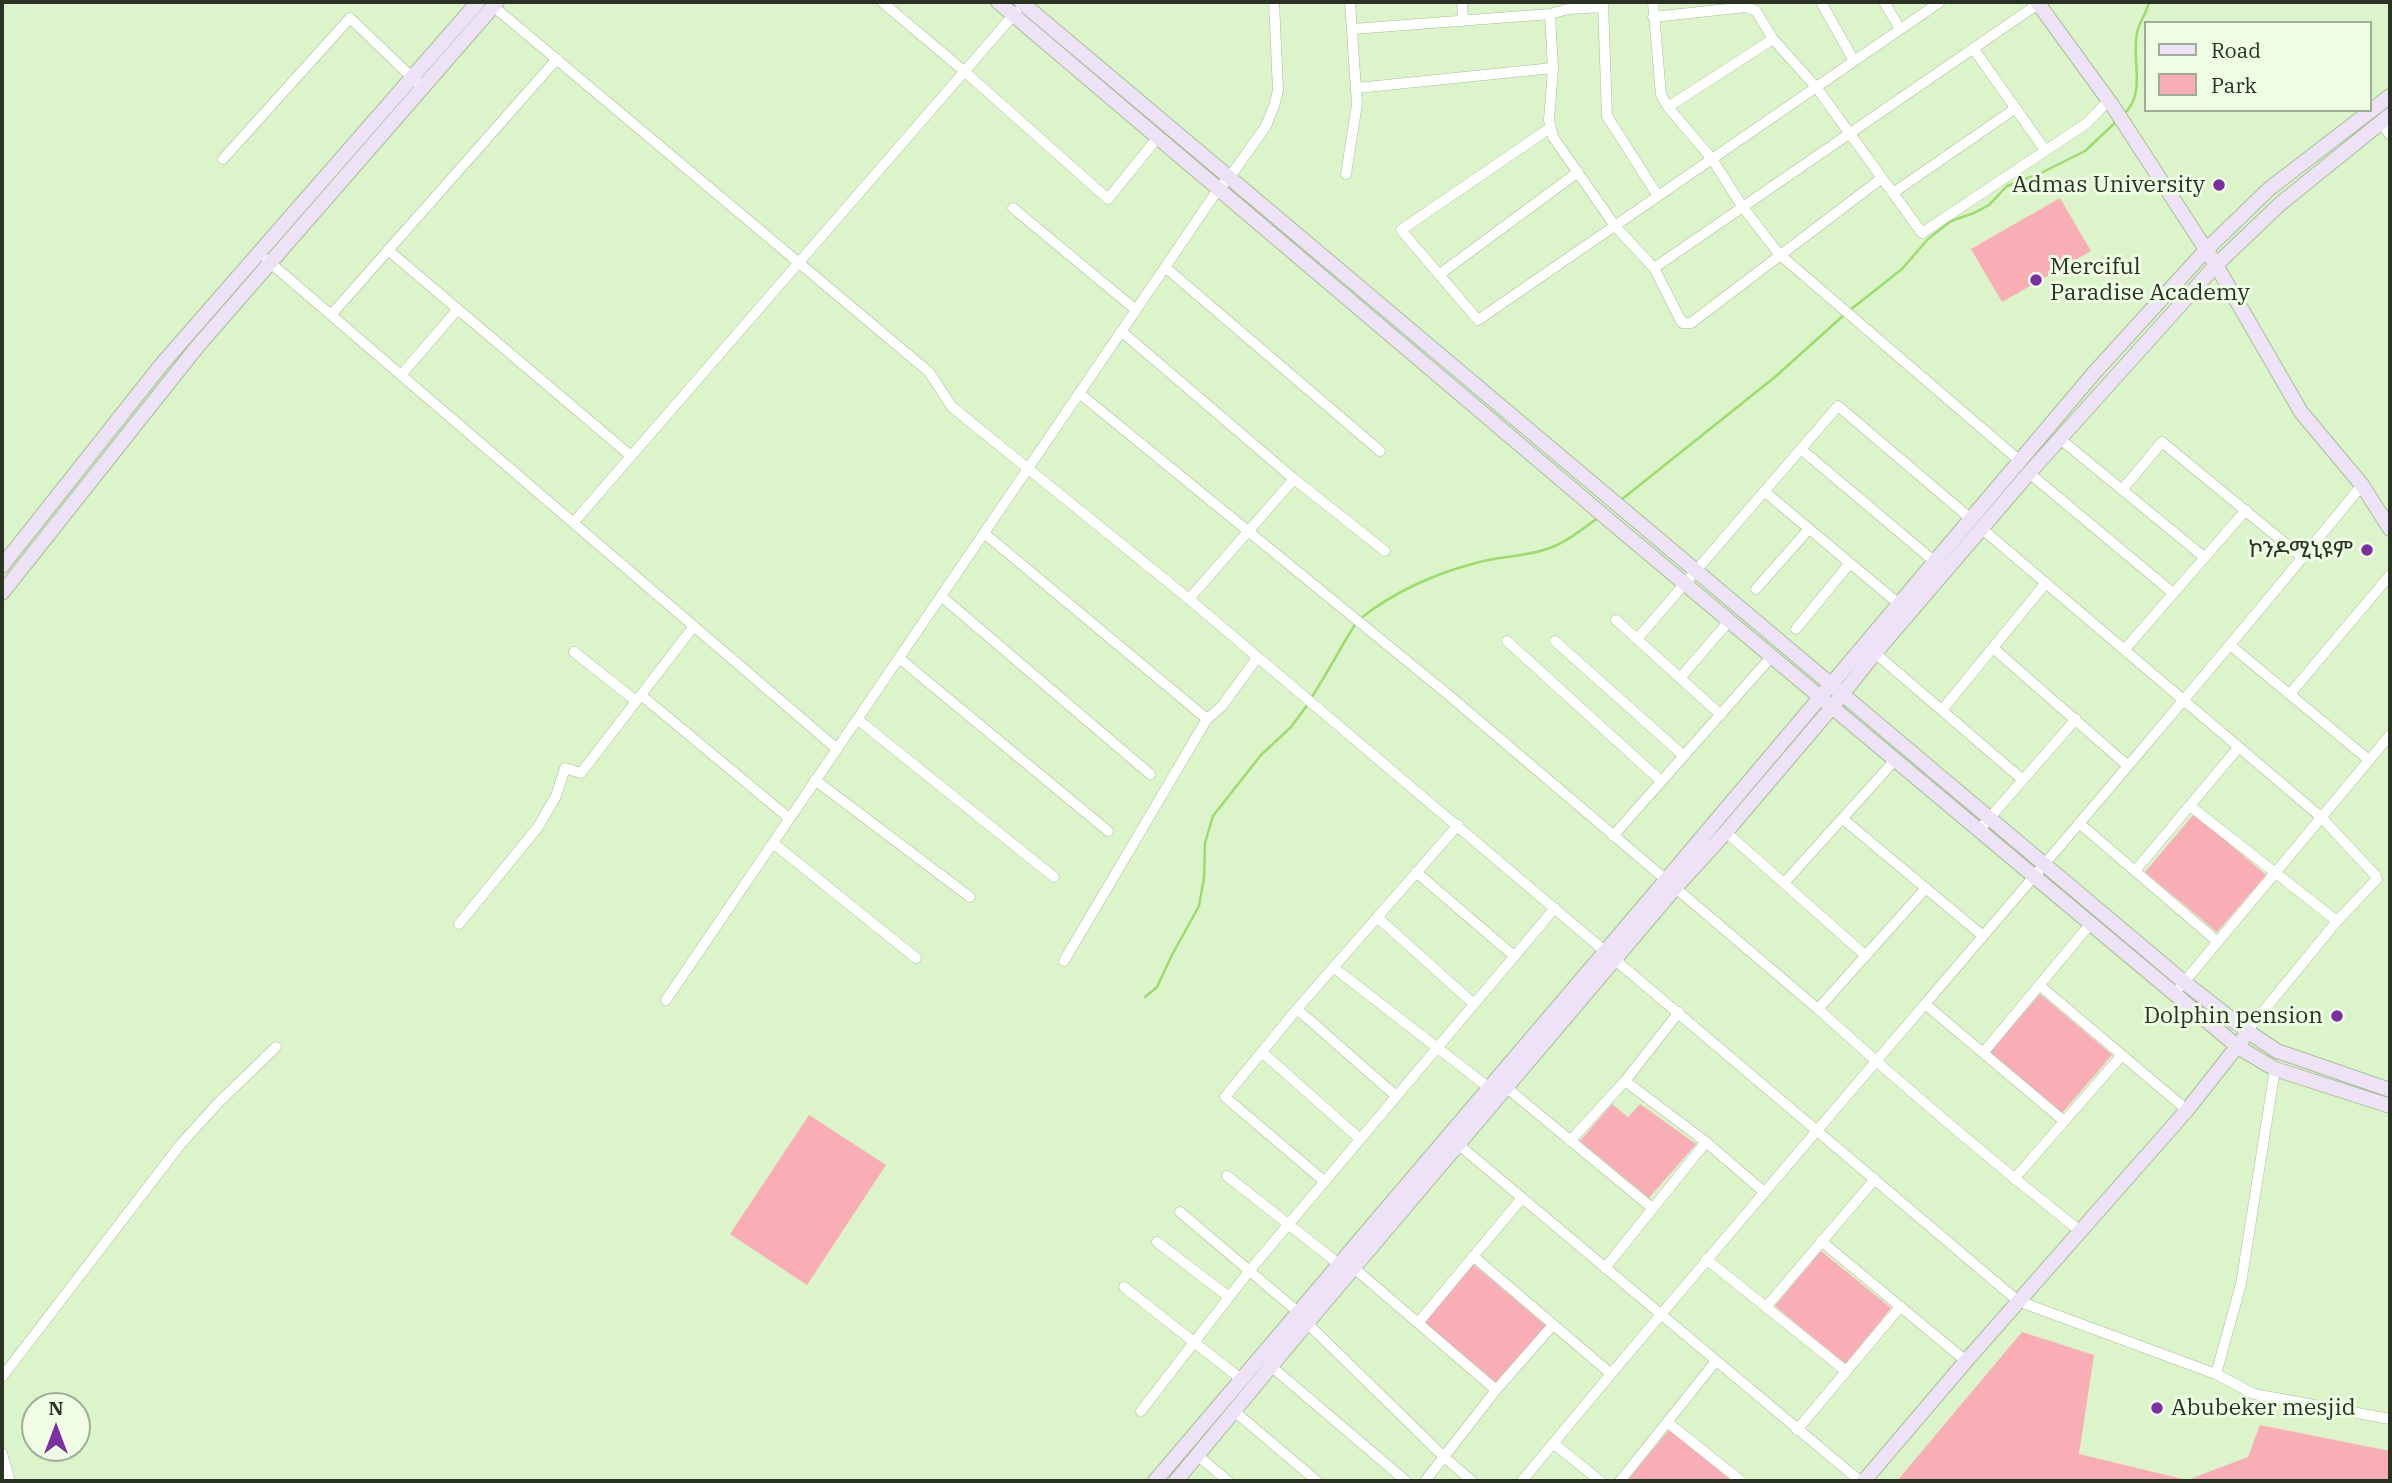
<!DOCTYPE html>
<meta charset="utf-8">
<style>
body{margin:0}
#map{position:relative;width:2392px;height:1483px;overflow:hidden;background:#dbf4ca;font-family:"IBM Plex Serif",serif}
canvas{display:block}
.frame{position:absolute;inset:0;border:4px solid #293223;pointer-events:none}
.legend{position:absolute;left:2144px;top:21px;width:228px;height:91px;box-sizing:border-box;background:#eefde4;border:2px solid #9fac97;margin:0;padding:9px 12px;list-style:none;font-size:21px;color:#293223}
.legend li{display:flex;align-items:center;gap:14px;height:35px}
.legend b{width:35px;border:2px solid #9fac97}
.north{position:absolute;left:21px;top:1392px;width:70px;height:70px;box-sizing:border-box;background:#eefde4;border:2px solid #9fac97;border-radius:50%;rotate:0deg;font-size:19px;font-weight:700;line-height:28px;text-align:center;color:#293223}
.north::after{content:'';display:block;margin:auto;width:24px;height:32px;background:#7c2fa0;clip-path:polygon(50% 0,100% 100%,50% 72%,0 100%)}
</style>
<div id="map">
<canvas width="2392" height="1483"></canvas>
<div class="frame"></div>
<ul class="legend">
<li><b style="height:9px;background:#eee2f6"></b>Road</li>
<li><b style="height:19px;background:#f9aeb5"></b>Park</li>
</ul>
<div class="north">N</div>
</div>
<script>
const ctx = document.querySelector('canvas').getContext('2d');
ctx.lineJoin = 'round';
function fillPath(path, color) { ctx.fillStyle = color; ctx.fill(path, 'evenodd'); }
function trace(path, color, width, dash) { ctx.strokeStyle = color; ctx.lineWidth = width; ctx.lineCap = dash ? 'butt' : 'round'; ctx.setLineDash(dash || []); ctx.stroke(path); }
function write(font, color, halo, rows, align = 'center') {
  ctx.font = font + ' "IBM Plex Serif","Noto Sans Ethiopic",serif'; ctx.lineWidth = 6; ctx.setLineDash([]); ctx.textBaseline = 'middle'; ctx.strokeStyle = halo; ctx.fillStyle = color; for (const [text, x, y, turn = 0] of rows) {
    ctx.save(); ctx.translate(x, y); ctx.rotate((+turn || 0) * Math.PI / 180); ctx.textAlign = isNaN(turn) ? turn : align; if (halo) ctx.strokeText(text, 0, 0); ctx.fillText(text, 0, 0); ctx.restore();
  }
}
const green = new Path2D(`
 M2060,198l31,53 -89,51 -31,-53z
 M2194,814l72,61 -49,57 -72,-60z
 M2040,994l72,61 -50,58 -72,-61z
 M1612,1104l16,13 12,-13 56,40 -47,54 -69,-57z
 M809,1115l77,50 -79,120 -77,-51z
 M1821,1251l70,57 -46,56 -70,-58z
 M1473,1264l73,62 -49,57 -73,-61z
 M2022,1332l72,23 -15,99 108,26 61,-23 12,-32 130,26v30h-493z
 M1669,1430l63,51h-105z`);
const stream = new Path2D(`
 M2124,114c23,-22 7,-54 13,-81 2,-11 10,-20 12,-31
 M1850,310l52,-41 26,-30 23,-18 23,-8 15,-8 18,-19 32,-12 46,-23 32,-30
 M1621,500l154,-123 70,-63
 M1361,618c33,-26 75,-45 115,-55 24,-7 50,-6 74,-15 18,-7 34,-20 49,-31
 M1311,698c16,-24 29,-50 45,-75
 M1145,997l12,-10 15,-32 27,-49 5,-28 1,-35 8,-27 48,-61 30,-28 17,-23`);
const street = new Path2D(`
 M882,2l82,69 144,128 50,-62
 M1462,2l1,19
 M1603,2l4,114 51,80
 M1653,2l8,93 7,12 44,52 30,47 37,48 241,207
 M1821,2l33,59
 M1884,2l16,27
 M493,6l436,366 23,35 237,192 829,702 198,73 38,20 136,25
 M1550,14l3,54 -4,52 4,17 62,89 39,42 28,55h9l191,-145
 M1653,17l93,-10 10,4 17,28 43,48 106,146 165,-110 21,-22
 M1353,29l197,-15 18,-5 35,-2
 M1973,48l72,102
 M1357,88l196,-20
 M1668,107l105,-68
 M2381,122l9,13
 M1550,128l-149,102 77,90 462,-318
 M223,159l127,-141 72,69
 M1346,174l11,-70 -7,-102
 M1893,193l123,-85
 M1013,208l123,102
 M388,250l243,206
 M267,260l570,489
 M1165,267l215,184
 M1654,268l384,-264
 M1440,274l138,-102
 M331,315l226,-256
 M1121,331l173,148 91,72
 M401,375l57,-66
 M1079,393l366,299 373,317c85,77 172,151 262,222
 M2059,438l145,119
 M1802,450l133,112
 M2029,473l144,120
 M2122,490l40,-48 141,116
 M1765,492l134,112
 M574,522l442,-510
 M1981,528l340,289 55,59 1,3 -40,42 -90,110
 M984,533l223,186
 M1756,589l52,-59
 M941,596l209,178
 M1189,599l105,-120
 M1616,620l105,95
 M1796,629l54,-66
 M1637,639l201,-233 133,113
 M1507,641l154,140
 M1555,641l129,115
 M2230,645l139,115
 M1993,648l135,118
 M2125,649l121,-139
 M574,652l62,49
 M1875,653l148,127
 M899,658l209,173
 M1680,678l50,-58
 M2290,694l100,-119
 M641,695l148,123
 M1942,710l103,-126
 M857,719l197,158
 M815,780l155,117
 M2190,806l147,115
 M1843,819l140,117
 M2079,823l139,119
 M1980,829l96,-110
 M1726,832l140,124
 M1613,836l159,-180
 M773,843l143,115
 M2135,871l103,-123
 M1416,872l98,84
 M1784,883l112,-124
 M1377,917l97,87
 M459,924l79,-97 18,-31 9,-28 16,5 113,-147
 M1064,961l143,-242 15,-13 35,-48
 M1333,967l155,120
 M2039,985l148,125
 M2180,987l210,-252
 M666,1000l553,-812 10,-10 37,-52 9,-23 3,-13 -4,-88
 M1925,1004l139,117
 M1297,1009l99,87
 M1818,1009l108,-121
 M1263,1053l97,86
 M1983,1053l108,-130
 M1625,1081l81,61 58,50
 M1507,1088l145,120
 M1570,1141l55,-60 54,-69
 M1459,1145l401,336
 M1227,1176l112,88
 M2014,1179l108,-124
 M1324,1181l-99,-84 72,-88 161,-184
 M1180,1212l118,100
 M1821,1241l145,120
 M1157,1242l72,55
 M1473,1256l137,117
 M1706,1259l140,112
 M1354,1268l142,122
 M1605,1268l101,-126
 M1124,1287l117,92
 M1766,1307l109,-128
 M1307,1323l137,134 28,24
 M1418,1323l104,-125
 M1272,1367l134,114
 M2216,1374l25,-90 34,-215
 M2,1377l178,-232 38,-42 58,-56
 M1141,1411l109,-141 305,-362
 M1234,1411l83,70
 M1667,1422l74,59
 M1797,1430l103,-123
 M1553,1443l47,38
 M2,1453l8,28
 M1197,1455l31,26
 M1425,1481l71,-91 57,-65
 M1522,1481c276,-335 565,-659 840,-996
 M1620,1481l96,-120`);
const secondary = new Path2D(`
 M998,2l619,525 621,520 37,22 115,37
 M1021,2l1163,980 63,49 30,20 113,39
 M2037,2l75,103 104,160 85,147 61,73 28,44
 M2,566l160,-202 316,-362
 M2,593l195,-246 300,-345
 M1155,1481l511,-601 428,-507 112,-123 63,-61 121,-93
 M1176,1481l131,-158 368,-435 51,-56 107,-126 42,-53 154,-180 187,-208 64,-61 110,-89
 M1864,1481l102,-120 221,-251 56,-71`);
const markers = [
 [2219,185,7,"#7c2fa0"],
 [2036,280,7,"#7c2fa0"],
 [2367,550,7,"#7c2fa0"],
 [2337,1016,7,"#7c2fa0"],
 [2157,1408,7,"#7c2fa0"]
];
const poiNames = [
 ["Admas University",2205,185],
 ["Merciful",2050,267,"left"],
 ["Paradise Academy",2050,293,"left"],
 ["ኮንዶሚኒዩም",2353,550],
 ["Dolphin pension",2323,1016],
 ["Abubeker mesjid",2171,1408,"left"]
];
fillPath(green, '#f9aeb5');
trace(stream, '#9ddb6b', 2.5);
trace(street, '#a7be97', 11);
trace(secondary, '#a7be97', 16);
trace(street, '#fff', 10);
trace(secondary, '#eee2f6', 14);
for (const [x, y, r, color] of markers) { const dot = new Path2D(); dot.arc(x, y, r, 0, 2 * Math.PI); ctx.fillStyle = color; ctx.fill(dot); trace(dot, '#eefde4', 2.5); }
write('23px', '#293223', '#eefde4', poiNames, 'right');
</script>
